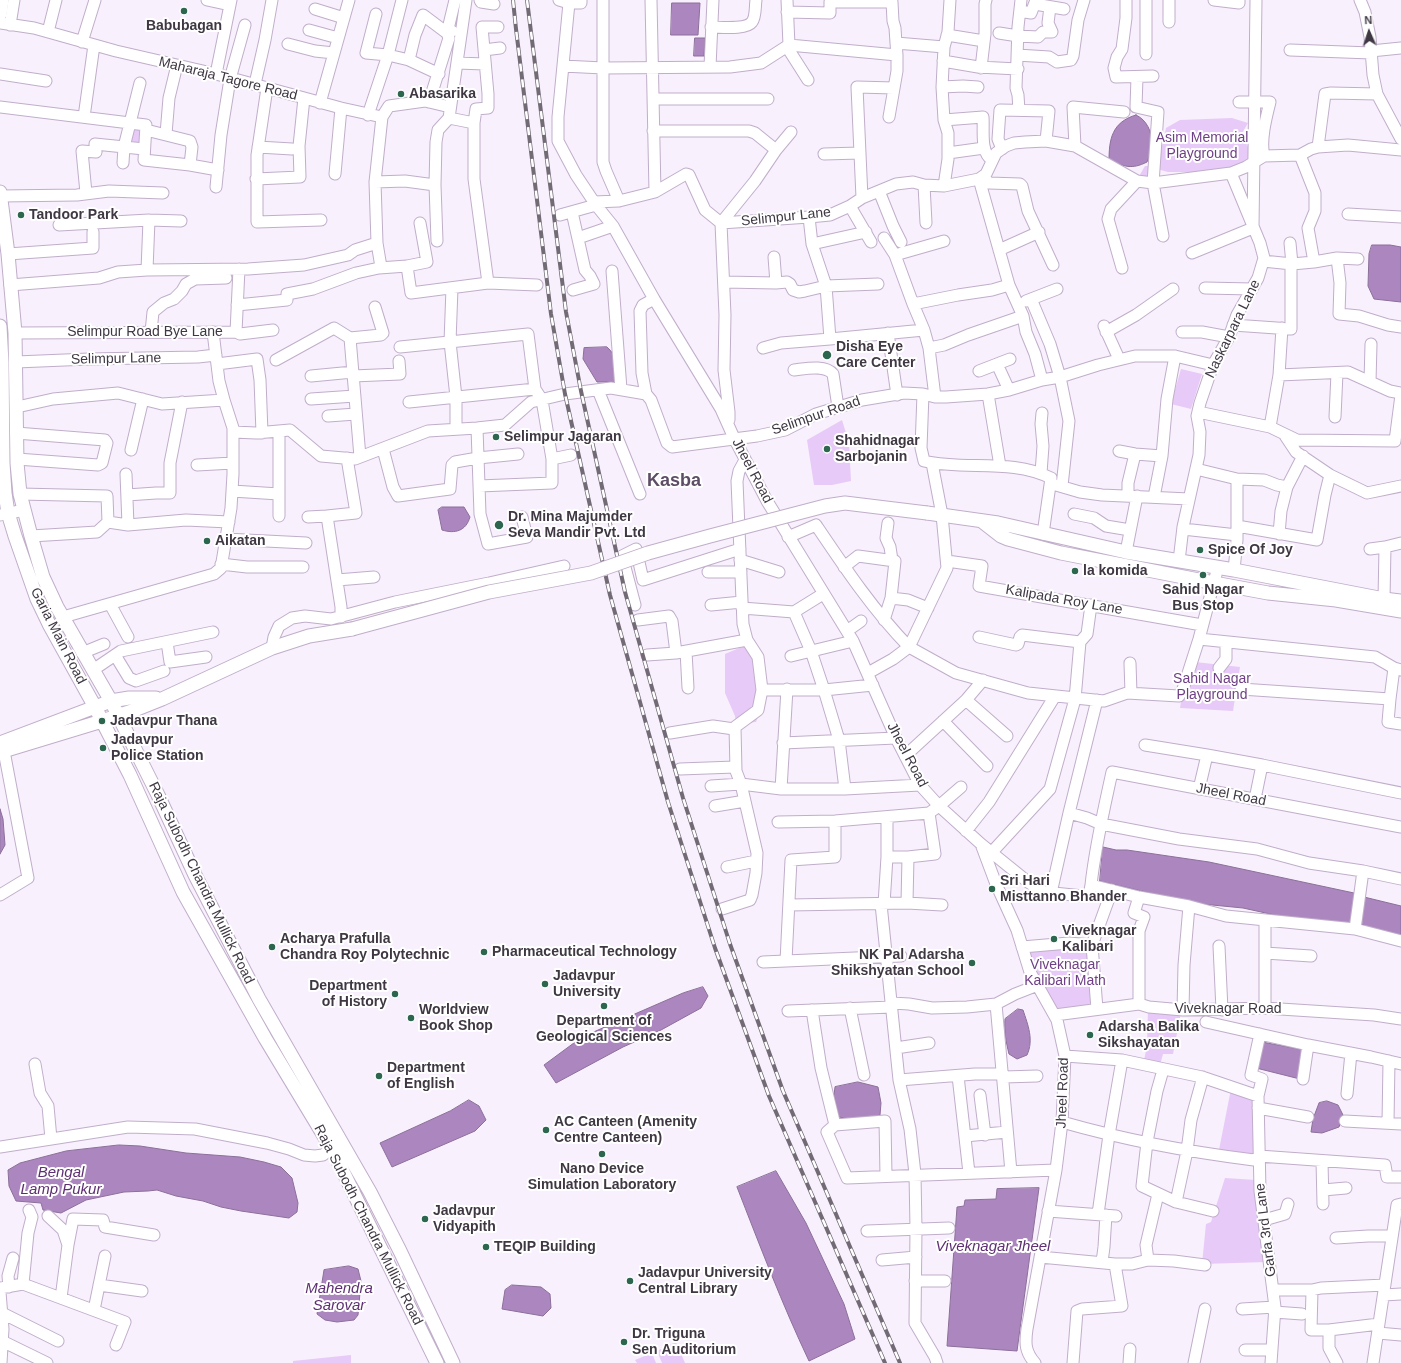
<!DOCTYPE html>
<style>
body{margin:0}
#map{position:relative;width:1401px;height:1363px;overflow:hidden;background:#f8f0fc;font-family:Arial,sans-serif}
canvas{display:block}
.north{position:absolute;left:1349px;top:12px;width:40px;height:40px;-webkit-text-stroke:3px #fff;paint-order:stroke;rotate:357deg;font-size:11px;font-weight:700;line-height:16px;text-align:center;color:#3f3843}
.north::after{content:'';display:block;margin:auto;width:14px;height:18px;background:#3f3843;clip-path:polygon(50% 0,100% 100%,50% 72%,0 100%)}
</style>
<div id="map">
<canvas width="1401" height="1363"></canvas>
<div class="north">N</div>
</div>
<script>
const ctx = document.querySelector('canvas').getContext('2d');
ctx.lineJoin = 'round';
function fillPath(path, color) { ctx.fillStyle = color; ctx.fill(path, 'evenodd'); }
function trace(path, color, width, dash) { ctx.strokeStyle = color; ctx.lineWidth = width; ctx.lineCap = dash ? 'butt' : 'round'; ctx.setLineDash(dash || []); ctx.stroke(path); }
function write(font, color, halo, rows, align = 'center') {
  ctx.font = font + ' Arial,sans-serif'; ctx.lineWidth = 4; ctx.setLineDash([]); ctx.textBaseline = 'middle'; ctx.strokeStyle = halo; ctx.fillStyle = color; for (const [text, x, y, turn = 0] of rows) {
    ctx.save(); ctx.translate(x, y); ctx.rotate((+turn || 0) * Math.PI / 180); ctx.textAlign = isNaN(turn) ? turn : align; if (halo) ctx.strokeText(text, 0, 0); ctx.fillText(text, 0, 0); ctx.restore();
  }
}
const green = new Path2D(`
 M1232,118l16,5 -7,12 13,22 -16,11 -34,4h-36l-11,-3 9,-41 14,-8z
 M132,123l13,2 -1,22 -16,-1z
 M1145,166h6l-2,13 -11,-1z
 M1181,369l21,5 -11,35 -20,-5z
 M842,420l7,23 2,38 -19,4h-18l-7,-45z
 M744,646l12,12 6,48 -6,16 -20,2 -1,-8 -10,-23v-39z
 M1195,662l45,5 -7,44 -53,-3 2,-12z
 M1094,948l2,60 -40,3 -24,-38 -7,-24z
 M1148,1009l33,3 -8,42h-10l-3,11 -16,-4 3,-16z
 M1231,1089l25,8 1,57 -4,4 -35,-3z
 M1225,1178l31,2 11,82 -65,2 4,-40 5,-2z
 M676,1342l9,21h-23l-5,-12z
 M652,1353l4,10h-19l-2,-3z
 M351,1355v8h-58v-2z`);
const water = new Path2D(`
 M672,3h28l-2,32h-27z
 M695,38h10l-1,18h-10z
 M1136,115c11,5 16,17 16,29 0,6 -3,13 -5,18 -16,8 -22,4 -38,-1 0,-22 3,-39 27,-46z
 M1372,245h18l11,2v55l-27,-3 -6,-13 1,-32z
 M607,347c11,9 10,21 10,35h-20l-14,-23 1,-11z
 M442,507h22l6,10c-4,14 -15,17 -28,13l-4,-20z
 M0,809l3,10 2,26 -5,9z
 M1103,847l13,3h11l82,12 145,31v16l-5,18 -29,-2 -77,-17 -51,-5 -92,-22z
 M1364,897l37,9v32l-39,-12z
 M703,987l5,9 -7,12 -40,22 -38,17 -67,36 -12,-18 38,-28 101,-44z
 M1018,1009l5,1c5,15 11,30 4,45l-10,4 -8,-5c-3,-12 -5,-23 -4,-35z
 M1262,1042l42,8 -4,29 -44,-11z
 M858,1082l20,5 3,16 -1,12c-14,6 -25,5 -41,2l-5,-22 1,-8z
 M469,1100l10,6 7,14 -11,11 -83,36 -12,-24 70,-32z
 M1327,1101l11,4 5,10 -4,12 -17,6 -11,-1 2,-13 6,-16z
 M119,1145l21,1 46,7 54,4 24,5 17,5 11,11 6,25 -1,9 -8,6 -48,-7 -20,-4 -18,-6 -27,-5 -19,-6 -9,1 -24,1 -38,8 -25,13 -18,-3 -2,-7 -25,-2 -7,-15 -1,-16 12,-7 46,-12z
 M776,1171l30,52 38,81 11,35 -46,22c-27,-57 -49,-115 -72,-174z
 M1039,1188l-22,163 -70,-5 10,-139 7,-1 1,-6 31,-1 1,-10z
 M349,1266l9,3 3,12 -3,34 -4,5 -17,2 -12,-2 -8,-6 7,-44z
 M512,1285l29,2 9,7 1,14 -8,8 -41,-7 3,-19z`);
const minor = new Path2D(`
 M207,0l23,5
 M466,0l-17,118 25,5v56l14,104
 M480,0l1,2 13,2
 M559,0l10,3h12v-3
 M603,0v162l3,9 13,30
 M651,0l4,192
 M1126,0v18l-4,31 -5,8 -3,11 2,9 37,-1
 M1146,0v54
 M1169,0v22
 M1214,0l25,3v-3
 M1360,0l5,12 5,25 3,38 4,19 24,45
 M569,3l-11,114v24l18,34 20,30 17,21 41,73 67,110 13,29 33,63 86,140 43,97 24,47 19,21 42,38 15,40 21,46 13,42 27,48 8,36 -3,66 -6,48 -29,159c-2,14 -2,23 8,34
 M1035,4l29,5
 M315,9l29,9
 M1020,11l11,2 5,-13
 M787,12l43,1v-11h62l1,19 2,7 1,15
 M376,14l-10,39 22,2 21,5 30,14
 M0,23l34,5 82,23 100,23 125,34 41,9 7,-11 36,-5 25,6
 M10,25l4,-25
 M711,27c10,0 35,3 41,-5 4,-5 3,-16 4,-22
 M309,30l29,8
 M48,32l8,-32
 M999,33l19,3 20,1 5,-5h9l-4,-9 2,-16
 M947,35l37,6
 M82,42l13,-42
 M288,44l27,7 19,2
 M789,45l108,10 -1,-12 48,4
 M787,47l21,33
 M484,50l16,-2
 M1290,50l81,3
 M1371,51l30,-3
 M1017,55l32,2 8,5 14,-2 2,-4 5,-36 6,-20
 M409,60l6,-25 8,-20 24,18 5,-2
 M943,61l35,6 40,2
 M457,63l28,1
 M563,66l40,2 127,-1 31,-4 28,-18 -2,-45
 M710,67l3,-67
 M981,68l4,-34v-30l1,-4
 M0,74l46,7
 M216,74l15,-74
 M1137,77l-1,30 22,5 -5,71 10,53
 M255,84l10,-44 7,-40
 M942,87l21,-1 15,1
 M267,88l-10,67v67l64,-2
 M653,99h115
 M429,102l20,-64 -2,-5 8,-33
 M1239,102h31c-4,16 -10,39 -6,54
 M320,103l29,-103
 M0,107l146,18 -2,35 46,5 28,5
 M1019,110l-1,-15 -2,-7 2,-61 3,-27
 M368,115l20,-60 14,-55
 M84,117l10,-72
 M889,117l8,-46v-16
 M944,120l39,-3c1,14 -3,35 9,43
 M474,123l2,-14 12,-1v-14l-6,-67h16
 M146,130l44,11 2,6 -2,18
 M653,131h96l6,2 21,17
 M166,134l3,-36 8,-33
 M1075,146l-2,-39 51,5
 M258,147l34,2
 M1318,147l7,-53 6,-1 46,1
 M1002,149l-4,-10 2,-29 49,1 -3,30
 M948,153l36,-5
 M824,154l36,-1
 M1300,155l15,38v18l-7,17 6,34
 M123,163l1,-16 16,-64
 M335,174l6,-66
 M983,177l6,6 31,1 2,2 6,25 25,54
 M256,179l44,-2 -1,-31 5,-48
 M979,179l30,106 14,31 3,16 9,22 7,26
 M375,182l30,-1 30,4
 M924,185l2,38
 M944,186l4,-27v-26l-4,-13 -2,-33 2,-40 4,-15 2,-32
 M216,187l5,-52 9,-56 15,-54
 M879,191l14,35 8,16
 M86,193l-4,-42 14,1 -1,-8 49,5
 M1,196l76,-1 32,-4 54,2
 M862,198l-5,-111 37,1
 M594,202l25,-1 36,-9 31,-18 3,1 16,35 16,13 88,-6 21,-2 20,-9 12,-8 34,-14 17,-2 11,3 20,1 35,-7 7,-5 10,-21 10,-7 8,-3 11,-1 21,-1 29,5 62,35 16,2 78,-10 15,-6 18,-11 36,-1 11,-6 7,-2 30,-2 53,5
 M850,206l21,36
 M572,212l13,58 5,6 4,8 -21,6
 M1348,214l53,3
 M560,215l36,-10
 M59,225l90,-5 32,1
 M578,238l35,-12
 M884,238l11,17 18,49 11,26 5,18 6,49
 M437,241l-2,-56 1,-43 2,-12 11,-12
 M377,243l4,24
 M812,244l54,-12
 M999,250l40,-18
 M1192,253l61,-25 3,-228
 M8,254l85,-6v-16
 M895,255l49,-14
 M774,257l2,26 11,-1 3,2 3,6 6,2 6,-1 21,-5 52,-2
 M1337,258l3,25 -1,31 20,2 29,9 13,2
 M1263,261l29,3 22,-2 23,-4 21,1
 M407,266l20,-4 -7,-39
 M1122,268l-14,-49 3,-10 26,-28
 M147,270l2,-50
 M612,271l9,118
 M724,282l52,1
 M10,285l89,-7 19,-6 29,-2 101,-1 56,-4 44,-10 7,-5 22,-7 -2,-61 7,-65
 M452,288l-2,54 6,55v32
 M1205,288l47,1
 M1031,299l19,45 10,33 9,44 -7,65
 M1026,301l31,-12
 M913,304l45,-9 34,-5 17,-5
 M237,305l50,-5v-6l26,-5 43,-16 23,-5 28,-2 4,27 77,-10 49,2
 M1233,325l58,4v-59l1,-6 -2,-21
 M1104,326l15,33
 M151,332l2,-20 11,-9 10,-4 8,-8 4,-7 9,-5 31,-1
 M213,332l6,49 5,19
 M236,332l4,2 33,-4
 M1106,332l30,-17 37,-26
 M1182,332h20l27,5
 M15,333l221,-1 3,-63
 M888,333l9,62
 M350,338l10,119
 M830,339l94,-9
 M400,347l128,-13 7,55 7,11 10,59v24l-73,3
 M763,348l18,-5 49,-4 -4,-53 -14,-42 -3,-27
 M929,348l15,-3 24,-10 55,-19
 M276,360l58,-32 16,10 31,-3 2,-2 -8,-26
 M16,362l73,-3 109,-2 18,-2
 M217,364l40,-5 3,21 2,53
 M997,364l12,26
 M794,370c10,-1 31,-6 39,4l5,33
 M979,371l31,-12
 M1279,375l69,-3 42,19 11,2
 M311,376l42,-4
 M353,376l47,-2 -1,-13
 M1370,382l1,-38
 M598,390l42,104
 M646,394l-4,-21 -2,-62 3,-6 11,-6
 M923,394l-2,54 3,13c41,10 87,-3 127,17l-8,56
 M988,394l12,72
 M311,399l44,-3
 M409,402l126,-13
 M17,407l36,-8 65,-6 44,11 62,-4 9,28v46l-2,34 -10,60 -7,6 -151,43
 M1198,412l72,15 27,13 98,1 6,-46
 M328,416l28,-2
 M1335,417l2,-44
 M729,420v-8l-5,-42 1,-55 -4,-92 34,-42 21,-31 15,-18
 M1270,427l9,-52 3,-47
 M477,428l3,86 8,30 39,-7 -5,-20
 M233,432l23,1 34,-3 31,26 34,3 73,-28 49,-3 28,-3 26,-23 34,-8 46,-6 35,6 5,6 16,43 5,4 85,-11 28,-6 31,-16 46,-14 42,-7 19,1 12,3h11l42,-3 21,-4 33,-10 18,-3 38,-12 37,-9h40l38,9
 M16,433l89,7 2,3 -5,20 -4,2 -81,-6
 M1284,434l12,18 34,23 37,18 34,-7
 M383,449l10,38 5,9 52,-7 2,-24 3,-3 23,-4 40,-4
 M131,450l12,-51
 M1119,451l16,3 27,2
 M552,459l19,-4
 M197,465l36,-2
 M1196,469l41,10 27,1 13,5 10,2
 M1041,473l2,-27 -2,-22 1,-11
 M126,474l2,51
 M1056,485l24,7 22,3 87,4
 M232,491l47,3
 M20,494l87,2 1,26 20,3 58,-5 43,2
 M127,495l29,-2h14v-30l12,-61
 M1128,495v-12l7,-29
 M1154,497l8,-41 5,-57 8,-43
 M1074,514l20,4 12,8 24,4
 M0,515l24,-5
 M279,516v-84
 M308,517l19,-1
 M888,523l-2,15 4,9 2,13
 M1237,526l80,14 8,-45 5,-20
 M1183,529l54,6
 M1279,534l2,-23 6,-24 16,-31
 M31,536l66,-4 11,-10
 M788,537l28,-12c29,43 57,85 93,122l38,-79 -5,-53 -10,-52
 M226,539l80,4
 M1370,549l15,-2
 M1126,552l11,-56
 M740,560l39,12
 M947,561l35,5 -3,20 223,39
 M1179,561l4,-34 16,-72 1,-23 -3,-16 3,-13 13,-38 16,-28 8,-22 21,-37 6,-20 -4,-15 -29,-70
 M221,564l26,3h56
 M844,567l14,-11 37,5 -4,37 -7,22
 M1234,570l3,-30v-61
 M708,572h33
 M337,580l37,-3
 M891,598l17,2 20,8
 M1384,599l1,-52 16,-4
 M110,604l18,33
 M635,605l-13,-49 14,-7 7,31 97,-31
 M711,605l31,-3
 M742,608l52,4 29,-18
 M794,612l17,39 13,39 15,50 6,49
 M341,617v-10l-14,-91 29,-3 -9,-55
 M638,620l31,-4 3,5 4,32
 M847,631l14,-10
 M979,637l37,8 2,-1 2,-7 2,-2 58,7
 M1199,639l176,18 19,11 7,2
 M167,642l3,20 36,-5
 M272,648l2,-11 5,-11 13,-8 13,-2 26,3 64,-17 94,-19 75,-17
 M686,651l2,37
 M82,653l22,-9
 M115,655l14,23 7,3 28,-10
 M647,655l29,-2 71,-13
 M791,656l62,-15
 M1130,663l1,30
 M1219,668l7,-9v-17
 M93,670l28,-19 92,-19
 M868,673l25,-14 16,-12 47,26 72,20 76,8 23,-8 52,3 4,-7 16,-50 19,-72
 M1241,689l149,10 -2,23 13,2
 M762,690h62l49,-5
 M1390,699l4,-31
 M966,700l41,36
 M943,721l44,45
 M670,733l43,-7 21,3
 M783,743l113,-5
 M1145,745l62,10 -8,34
 M1207,755l55,10
 M905,756l61,-56 17,-20
 M680,769l55,-2
 M711,786l30,-2 40,5h64l75,-4
 M781,789l6,-100
 M1255,799l7,-34 139,28
 M715,806l30,-5
 M1069,813l18,5 14,6 78,15 78,10 52,14 54,8 38,8
 M778,822l57,-1 94,-8 10,-7 22,-19
 M966,831l23,-29 66,-106
 M981,844l47,38 16,10 39,4 6,-1 2,-10 48,12 50,9 37,10 129,13 46,12
 M992,852l58,-63 25,-90 5,-57 7,-8 4,-29
 M887,857h21l27,-3 -6,-41
 M727,867l29,-6
 M1091,885c4,-38 13,-76 21,-113l289,55
 M1051,893l18,-80 28,-113
 M0,895l28,-17 -24,-127
 M907,903l1,-46
 M881,904l18,176 11,49 5,45 1,55 -1,94 20,34 2,6
 M884,904l3,-47v-40
 M789,905l118,-2 35,2
 M722,909l28,-9 2,-5 4,-22 1,-20 -16,-69 -5,-13 -1,-44 23,-17 4,-20 -4,-33 -11,-17 -4,-16 -6,-143 2,-10 6,-11
 M1355,929l8,-58
 M1219,946l3,64
 M1022,947l47,-4 23,2
 M1265,953l46,3
 M786,961l5,-101 44,-3v-36
 M763,962l138,-6
 M892,1003l17,1 23,4 35,-1 29,-3 19,-10 23,-9
 M996,1004l15,168
 M1139,1004v-73l5,-14 -10,-4 5,-16
 M850,1008l14,67
 M1265,1008v-87
 M1097,1009l-5,-64 20,-55
 M812,1010l9,58 14,57 -8,7 20,46 209,-8
 M1183,1010l1,-45 5,-59
 M788,1011l104,-4
 M1055,1015l84,-11 10,3 34,3 82,-2 109,7 27,4
 M1206,1022l102,23 63,12 30,7
 M1260,1034l-9,41 11,4 -4,17 2,95 15,116 -4,56
 M896,1048l33,-5
 M1065,1056l57,4 80,17 56,19
 M35,1064l5,29 8,13 3,33
 M1163,1070l-6,21 -10,51 -5,44 34,16 37,9
 M958,1076l11,97
 M1004,1077l33,-1
 M1303,1079l5,-34
 M899,1080l76,-6h28
 M1347,1094l4,-41
 M980,1095l5,40
 M1258,1108l50,9
 M1345,1121l56,3
 M1062,1122c63,18 127,30 192,38l5,-4 126,9 2,12h14
 M1388,1123l1,-62
 M835,1125l50,-4 1,55
 M965,1136l42,-4
 M0,1147l128,-20 67,2 72,14 22,6 15,6 11,1 8,-1 15,-12
 M1322,1161l1,43
 M1323,1190l23,-2
 M1176,1202l11,-51 4,-31 12,-43
 M1048,1211l68,5
 M1098,1214l11,-79 13,-75
 M48,1216l15,14 5,15 -7,53
 M1264,1220l21,-6 3,-10
 M867,1231l82,-3
 M1336,1238l32,-2h24
 M68,1245l5,-26 30,1 2,7 49,8
 M1040,1257l75,7h17l16,-4 26,1 31,4
 M882,1260l34,-3
 M1148,1260l-2,-15 12,-51
 M1102,1262l2,-15 2,-32
 M915,1281h30
 M23,1284l5,-51 4,-16 -3,-7
 M99,1285l43,6
 M9,1287l-1,-11 5,-18
 M0,1288l23,-4 102,38 -9,23
 M1273,1290h39l9,-2 64,-3
 M1312,1290l-1,40h18l50,-6
 M0,1292l3,37 -2,34
 M1384,1295l17,-1
 M1242,1309l33,-2
 M94,1310l11,-54
 M1274,1312l28,2
 M2,1313l56,28
 M1329,1330v18l8,15
 M1378,1333l23,2
 M2,1341l45,22
 M1245,1350h27
 M1073,1363l4,-52 5,-2 40,-3 -7,-42
 M1129,1363l1,-14
 M1194,1363l11,-54
 M1373,1363l24,-158 4,-1`);
const major = new Path2D(`
 M0,14l2,-14
 M0,192l8,62 7,79 2,130 3,31 11,42 12,41 14,30 54,94 47,94 37,80 64,124 111,193 30,59 53,112
 M0,326l2,37 1,100 2,30 3,20 7,23 22,63 12,25 46,83 35,68 53,117 82,146 67,111 105,214
 M927,513l71,10 128,29 108,18 150,29 17,2
 M983,522l18,14 7,3 53,14 153,30 54,10 68,7 65,11
 M0,743l111,-42 18,-3h27
 M0,752l102,-31 30,-10 30,-12 110,-51 37,-12 43,-7`);
const rail = new Path2D(`
 M513,0l3,29 35,285 14,80 45,201 58,207 47,146 54,148 116,267
 M527,0l39,312 15,79 44,201 58,206 47,146 53,147 117,272`);
const majorBridge = new Path2D(`
 M352,629l137,-37 102,-19 57,-20 62,-17 115,-30 20,-3 82,10`);
const markers = [
 [184,11,4,"#2d664f"],
 [401,94,4,"#2d664f"],
 [21,215,4,"#2d664f"],
 [827,355,5,"#2d664f"],
 [496,437,4,"#2d664f"],
 [827,449,4,"#2d664f"],
 [499,525,5,"#2d664f"],
 [207,541,4,"#2d664f"],
 [1200,550,4,"#2d664f"],
 [1075,571,4,"#2d664f"],
 [1203,575,4,"#2d664f"],
 [102,721,4,"#2d664f"],
 [103,748,4,"#2d664f"],
 [992,889,4,"#2d664f"],
 [1054,939,4,"#2d664f"],
 [272,947,4,"#2d664f"],
 [484,952,4,"#2d664f"],
 [972,963,4,"#2d664f"],
 [545,984,4,"#2d664f"],
 [395,994,4,"#2d664f"],
 [604,1006,4,"#2d664f"],
 [411,1018,4,"#2d664f"],
 [1090,1035,4,"#2d664f"],
 [379,1076,4,"#2d664f"],
 [546,1130,4,"#2d664f"],
 [602,1154,4,"#2d664f"],
 [425,1219,4,"#2d664f"],
 [486,1247,4,"#2d664f"],
 [630,1281,4,"#2d664f"],
 [624,1342,4,"#2d664f"]
];
const poiNames = [
 ["Babubagan",184,26,"center"],
 ["Abasarika",409,94],
 ["Tandoor Park",29,215],
 ["Disha Eye",836,347],
 ["Care Center",836,363],
 ["Selimpur Jagaran",504,437],
 ["Shahidnagar",835,441],
 ["Sarbojanin",835,457],
 ["Dr. Mina Majumder",508,517],
 ["Seva Mandir Pvt. Ltd",508,533],
 ["Aikatan",215,541],
 ["Spice Of Joy",1208,550],
 ["la komida",1083,571],
 ["Sahid Nagar",1203,590,"center"],
 ["Bus Stop",1203,606,"center"],
 ["Jadavpur Thana",110,721],
 ["Jadavpur",111,740],
 ["Police Station",111,756],
 ["Sri Hari",1000,881],
 ["Misttanno Bhander",1000,897],
 ["Viveknagar",1062,931],
 ["Kalibari",1062,947],
 ["Acharya Prafulla",280,939],
 ["Chandra Roy Polytechnic",280,955],
 ["Pharmaceutical Technology",492,952],
 ["NK Pal Adarsha",964,955,"right"],
 ["Shikshyatan School",964,971,"right"],
 ["Jadavpur",553,976],
 ["University",553,992],
 ["Department",387,986,"right"],
 ["of History",387,1002,"right"],
 ["Worldview",419,1010],
 ["Book Shop",419,1026],
 ["Department of",604,1021,"center"],
 ["Geological Sciences",604,1037,"center"],
 ["Adarsha Balika",1098,1027],
 ["Sikshayatan",1098,1043],
 ["Department",387,1068],
 ["of English",387,1084],
 ["AC Canteen (Amenity",554,1122],
 ["Centre Canteen)",554,1138],
 ["Nano Device",602,1169,"center"],
 ["Simulation Laboratory",602,1185,"center"],
 ["Jadavpur",433,1211],
 ["Vidyapith",433,1227],
 ["TEQIP Building",494,1247],
 ["Jadavpur University",638,1273],
 ["Central Library",638,1289],
 ["Dr. Triguna",632,1334],
 ["Sen Auditorium",632,1350]
];
const streetNames = [
 ["Maharaja Tagore Road",228,79,14],
 ["Selimpur Lane",786,217,-6],
 ["Naskarpara Lane",1233,329,-64],
 ["Selimpur Road Bye Lane",145,332],
 ["Selimpur Lane",116,359,-1],
 ["Selimpur Road",816,416,-19],
 ["Jheel Road",752,471,62],
 ["Kalipada Roy Lane",1064,600,10],
 ["Garia Main Road",58,636,63],
 ["Jheel Road",907,755,62],
 ["Jheel Road",1231,795,11],
 ["Raja Subodh Chandra Mullick Road",201,883,64],
 ["Viveknagar Road",1228,1009],
 ["Jheel Road",1063,1093,-88],
 ["Raja Subodh Chandra Mullick Road",368,1225,63],
 ["Garfa 3rd Lane",1266,1230,-97]
];
const parkNames = [
 ["Asim Memorial",1202,138],
 ["Playground",1202,154],
 ["Sahid Nagar",1212,679],
 ["Playground",1212,695],
 ["Viveknagar",1065,965],
 ["Kalibari Math",1065,981]
];
const waterNames = [
 ["Bengal",61,1173],
 ["Lamp Pukur",61,1190],
 ["Viveknagar Jheel",993,1247],
 ["Mahendra",339,1289],
 ["Sarovar",339,1306]
];
const districtNames = [
 ["Kasba",674,481]
];
fillPath(green, '#e7caf7');
fillPath(water, '#ac87bf');
trace(water, '#8b6f9a', 1);
trace(minor, '#c0aeca', 13);
trace(major, '#c0aeca', 15);
trace(minor, '#fff', 11);
trace(major, '#fff', 13);
trace(rail, '#726b76', 4);
trace(rail, '#fff', 2.5, [8]);
trace(majorBridge, '#c0aeca', 15, []);
trace(majorBridge, '#fff', 13);
for (const [x, y, r, color] of markers) { const dot = new Path2D(); dot.arc(x, y, r, 0, 2 * Math.PI); ctx.fillStyle = color; ctx.fill(dot); trace(dot, '#fff', 1.5); }
write('bold 14px', '#3f3843', '#fff', poiNames, 'left');
write('14px', '#3f3843', '#fff', streetNames);
write('14px', '#6f3f85', '#fff', parkNames);
write('italic 15px', '#5e2f73', '#fff', waterNames);
write('bold 18px', '#5d4d66', '#fff', districtNames);
</script>
